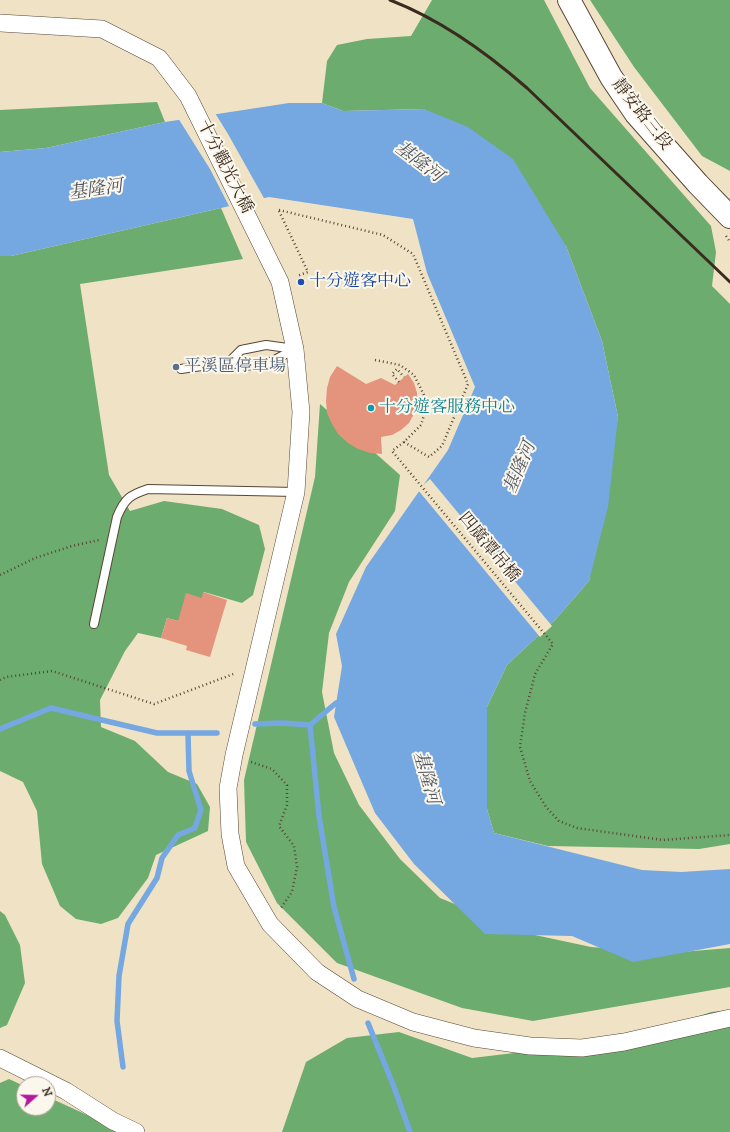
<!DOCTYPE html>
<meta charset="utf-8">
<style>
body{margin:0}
#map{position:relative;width:730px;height:1132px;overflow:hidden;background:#f0e3c5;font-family:"IM FELL DW Pica",serif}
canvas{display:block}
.north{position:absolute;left:16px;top:1076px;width:40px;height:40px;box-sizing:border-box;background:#fbf7ec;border:1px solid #aea59a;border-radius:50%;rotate:70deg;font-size:11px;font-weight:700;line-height:16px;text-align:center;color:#3b2a1e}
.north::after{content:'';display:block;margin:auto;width:14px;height:18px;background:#b5179e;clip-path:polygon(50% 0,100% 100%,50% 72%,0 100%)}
</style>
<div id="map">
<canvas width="730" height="1132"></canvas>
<div class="north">N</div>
</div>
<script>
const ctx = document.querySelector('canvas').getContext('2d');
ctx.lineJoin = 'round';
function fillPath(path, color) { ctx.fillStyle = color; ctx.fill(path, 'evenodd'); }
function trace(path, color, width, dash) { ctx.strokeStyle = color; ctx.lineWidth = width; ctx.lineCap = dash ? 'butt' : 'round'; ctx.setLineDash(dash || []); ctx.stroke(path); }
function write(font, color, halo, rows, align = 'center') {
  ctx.font = font + ' "IM FELL DW Pica","Noto Serif TC",serif'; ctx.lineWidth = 4; ctx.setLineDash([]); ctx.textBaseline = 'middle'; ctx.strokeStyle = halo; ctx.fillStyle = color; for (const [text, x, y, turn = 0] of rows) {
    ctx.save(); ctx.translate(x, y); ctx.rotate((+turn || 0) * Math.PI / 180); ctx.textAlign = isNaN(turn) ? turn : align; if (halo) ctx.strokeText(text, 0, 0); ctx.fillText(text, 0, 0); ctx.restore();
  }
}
const forest = new Path2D(`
 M432,0h112l46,88 121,138 5,26 -4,34 18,18v540l-31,5 -151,-3 -54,-13 -7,-24v-102l20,-42 48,-45 34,-39 29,-164 -16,-76 -36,-95 -142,-137 -81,2 -21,-8 5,-42 10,-16 30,-6 44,-3z
 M590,0h140v171l-28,-15 -68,-89z
 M157,102l8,20 -119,26 -46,4v-42z
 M221,208l22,51 -163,25 29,191 21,36 34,-10 58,8 37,16 6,24 -12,46 -11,8 -38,-11 -2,6 -24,23 -11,-3 -6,20 -23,-5 -13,18 -25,49 1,27 34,14 33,31 29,12 13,23 -2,24 -52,24 -8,23 -30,40 -17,6 -25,-5 -16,-13 -18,-42 -5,-53 -14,-29 -23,-11v-515h11z
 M320,404l80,71 -5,36 -46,71 -20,51 -7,59 12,61 25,52 41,54 40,39 47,19 48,18 56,12 78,6 61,-5v39l-197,34 -71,-13 -125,-45 -60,-60 -31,-61 -2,-62 71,-303z
 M0,911l5,4 15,30 5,38 -18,42 -7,3z
 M730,1010v122h-448l24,-70 41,-24 52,-6 73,26 101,-12 92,-18 46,-16z
 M9,1079l15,7v22h24v-11l76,35h-124v-49z`);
const water = new Path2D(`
 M289,103h33l21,8 81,-2 44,18 45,32 53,87 36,95 16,76 -10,90 -19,74 -34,39 -48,45 -20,42v102l7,24 148,37 39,2 49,-3v75l-97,18 -61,-26 -87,-2 -71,-70 -39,-51 -41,-96 8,-51 -6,-32 30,-67 82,-117 27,-63 -48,-114 -14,-54 -144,-22 -258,59h-11v-104l46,-4 119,-26z`);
const pier = new Path2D(`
 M215,113l13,21 37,66 -35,8 -20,-39 -32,-51z
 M430,479l122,147 -12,11 -122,-147z`);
const stream = new Path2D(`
 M255,724l28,-1 27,2 26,-22 7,-1
 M310,725l9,91 15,91 20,72
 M0,729l51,-21 106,25h60
 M368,1023l26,64 16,45
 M123,1067l-6,-46 2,-45 9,-52 29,-46 5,-20 16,-23 17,-7 6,-18 -12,-39 -1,-37`);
const building = new Path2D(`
 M337,366l29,18 15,-6 14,7 13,-11 6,9 3,10v11l-3,10 -5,9 -8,7 -9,5 -11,2 1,17 -12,-1 -12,-4 -10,-6 -10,-9 -6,-10 -5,-11 -1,-12 1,-13 3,-11z
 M203,592l24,8 -17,57 -24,-7 1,-4 -26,-8 6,-20 11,3 8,-28 16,5z`);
const path = new Path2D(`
 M279,210l104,25 30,19 55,130 -26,62 -13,11 -25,-15
 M279,211l29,61 -11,4
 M726,236l4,6
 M375,360l25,5 14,10 11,22v15l-4,13 -17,17 -12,9 161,193 -18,30 -10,39 -5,34 10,34 16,26 13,14 18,7 86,12 67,-5
 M399,382l-7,-8 5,-5 7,8
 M0,575l35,-17 37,-12 27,-6
 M0,680l6,-3 46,-6 102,33 82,-31
 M251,762l21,7 15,16v20l-8,21 15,20 3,21 -5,25 -11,16`);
const service = new Path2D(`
 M229,362l12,-12 25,-5 29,4
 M181,369l48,-7 14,4 24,-2 28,-15
 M94,624l23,-107c8,-19 13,-22 31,-28l148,3`);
const minor = new Path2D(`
 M0,23l102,6 57,29 29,38 92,186 15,67 6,63 -5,80 -62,263 -6,33 2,46 6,32 34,58 47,48 41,27 55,23 61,16 56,8 52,2 42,-6 106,-24
 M0,1058l66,33 47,30 23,11`);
const secondary = new Path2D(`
 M569,0l42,77 25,37 62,70 32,33`);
const rail = new Path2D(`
 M390,0c52,20 96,52 137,88l203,194`);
const markers = [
 [301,282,4,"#1a4fb4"],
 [176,367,4,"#5c6f8a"],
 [371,408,4,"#0f9aa8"]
];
const streetNames = [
 ["靜安路三段",641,115,52],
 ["十分觀光大橋",224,167,63],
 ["四廣潭吊橋",488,548,50]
];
const transitNames = [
 ["十分遊客中心",309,282]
];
const serviceNames = [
 ["平溪區停車場",184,367]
];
const cultureNames = [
 ["十分遊客服務中心",379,408]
];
const waterNames = [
 ["基隆河",418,163,37],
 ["基隆河",96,191,-8],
 ["基隆河",521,468,-67],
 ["基隆河",425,778,74]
];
fillPath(forest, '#6cac6e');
fillPath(water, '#75a7e1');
fillPath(pier, '#f0e3c5');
trace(stream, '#75a7e1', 5.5);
fillPath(building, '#e4937c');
trace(service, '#564637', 10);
trace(minor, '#564637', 18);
trace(secondary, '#564637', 24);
trace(path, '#564637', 2.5, [1, 3]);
trace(service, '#fff', 8);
trace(minor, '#fff', 17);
trace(secondary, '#fff', 22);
trace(rail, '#3b2a1e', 3);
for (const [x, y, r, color] of markers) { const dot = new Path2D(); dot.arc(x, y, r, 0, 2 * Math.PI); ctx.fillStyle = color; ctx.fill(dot); trace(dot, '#fbf7ec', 1.5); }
write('17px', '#3b2a1e', '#fbf7ec', streetNames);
write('17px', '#164399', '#fbf7ec', transitNames, 'left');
write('17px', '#4e5e75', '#fbf7ec', serviceNames, 'left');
write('17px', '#0d838f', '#fbf7ec', cultureNames, 'left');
write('italic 18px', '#4f5662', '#fbf7ec', waterNames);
</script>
